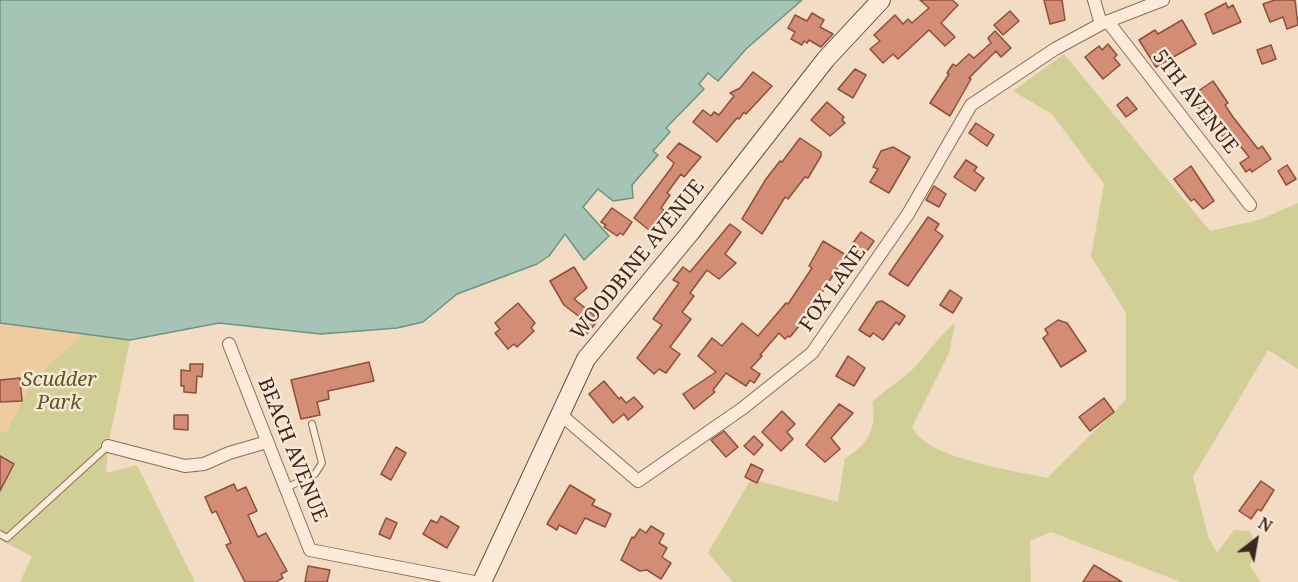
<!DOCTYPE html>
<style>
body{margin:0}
#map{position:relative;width:1298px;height:582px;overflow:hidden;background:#f2dcc4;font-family:"Noto Serif",serif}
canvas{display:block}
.north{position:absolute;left:1226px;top:510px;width:60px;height:60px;-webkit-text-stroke:4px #f8e7d4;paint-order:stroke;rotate:31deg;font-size:16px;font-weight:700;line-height:24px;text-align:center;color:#3d271d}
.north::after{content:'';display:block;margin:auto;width:21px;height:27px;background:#3d271d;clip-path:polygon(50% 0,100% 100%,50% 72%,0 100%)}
</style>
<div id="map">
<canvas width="1298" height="582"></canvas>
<div class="north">N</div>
</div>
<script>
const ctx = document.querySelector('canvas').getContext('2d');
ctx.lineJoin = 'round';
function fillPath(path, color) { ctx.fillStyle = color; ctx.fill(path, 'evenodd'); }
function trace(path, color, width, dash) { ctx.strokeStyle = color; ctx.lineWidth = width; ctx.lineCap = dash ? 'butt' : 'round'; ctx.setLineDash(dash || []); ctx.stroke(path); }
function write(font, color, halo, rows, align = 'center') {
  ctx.font = font + ' "Noto Serif",serif'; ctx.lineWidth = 5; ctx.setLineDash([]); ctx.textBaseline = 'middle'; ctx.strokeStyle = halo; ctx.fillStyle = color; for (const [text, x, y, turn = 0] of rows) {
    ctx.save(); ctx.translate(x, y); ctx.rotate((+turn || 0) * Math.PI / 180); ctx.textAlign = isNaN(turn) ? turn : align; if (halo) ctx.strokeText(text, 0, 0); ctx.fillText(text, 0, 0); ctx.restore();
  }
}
const green = new Path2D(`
 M1064,54l146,177 49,-11 39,-17v166l-30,-19 -75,127 15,59 9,17 17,-23 16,1 5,14 -5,21 11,16h-80l-130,-50 -21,9 1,41h-298l-25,-29 43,-74 87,23 7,-44c22,-12 33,-30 27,-56 13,-12 28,-21 41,-33 15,-15 25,-33 42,-46l-6,30 -37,74c12,31 104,44 135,51l79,-78v-87l-35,-57 13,-72 -52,-70 -39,-23z
 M0,326l86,6 44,8 -22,106 -2,27 31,-8 58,117h-175l12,-26 -32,-16z`);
const sand = new Path2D(`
 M0,323l86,9 -54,49 -26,52 -6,-2z`);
const water = new Path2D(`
 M0,0h802l-56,49 -28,32 -10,-8 -9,11 5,5 -38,39 4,4 -17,19 5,4 -26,30 1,13 -20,3 -15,-12 -15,18 26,29 -25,24 -19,-26 -16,22 -12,8 -80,30 -34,28 -26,6 -76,6 -102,-11 -89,17 -130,-17z`);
const building = new Path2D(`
 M920,0h32l6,5 -17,18 14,14 -10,9 -16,-16 -31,29 -5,-5 -10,9 -13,-14 10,-8 -6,-6 21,-20 8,9 5,-5 4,4 17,-15z
 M1044,0h18l3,20 -15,4z
 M1275,0h20l3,25 -11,4 -4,-12 -13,5 -7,-18z
 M1226,3l2,5 5,-3 8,17 -28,12 -8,-20z
 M1010,11l9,10 -16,14 -9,-10z
 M812,13l12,7 -4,7 13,7 -12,13 -12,-7 -2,3 -3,-2 -2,4 -11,-6 4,-7 -7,-4 7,-13 12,6z
 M1182,20l14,24 -40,23 -17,-27 16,-10 3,4z
 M995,31l16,17 -10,9 -5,-6 -27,27 2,1 -21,37 -20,-13 19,-29 -2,-1 6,-9 3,2 13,-12 5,4 17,-15 -3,-5z
 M1108,44l9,11 -3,3 6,7 -17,14 -18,-22 14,-11 3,4z
 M1271,45l5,14 -14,5 -5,-14z
 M855,69l11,6 -13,23 -15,-9z
 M753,72l19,14 -26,28 -2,-2 -5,7 -2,-1 -20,24 -24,-20 10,-12 8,6 3,-4 5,3 15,-19 -4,-3 10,-5z
 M1213,81l15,22 -3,2 8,12 25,32 4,-3 9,13 -19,13 -2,-3 -4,3 -6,-9 9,-6 -15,-19 -8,3 -18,-24 -3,1 -14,-22z
 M1127,97l10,12 -11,8 -9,-12z
 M827,102l17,15 -2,3 3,3 -15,13 -19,-16z
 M976,123l18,12 -7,11 -18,-13z
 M800,138l21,14v4l-13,22 -3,-1 -17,22 -3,-2 -23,37 -20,-15 24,-40 14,-18 2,1z
 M679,143l22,14 -17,20 -3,-3 -14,19 3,2 -9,13 3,2 -15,20 -15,-12 38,-51 2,-4 -7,-6z
 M893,147l17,10 -21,36 -19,-11 8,-13 -5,-2 8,-16z
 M966,160l11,7 -3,4 10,7 -9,13 -21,-14z
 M1287,165l9,14 -10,6 -8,-14z
 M1191,166l23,35 -11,8 -9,-10 -3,2 -17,-22z
 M934,186l12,8 -7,13 -13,-7z
 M612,208l20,14 -9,13 -3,-2 -3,3 -13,-9 2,-2 -5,-3z
 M928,217l11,7 -4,6 8,6 -35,50 -19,-12z
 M730,224l11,8 -16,22 11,9 -17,16 -12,-9 -17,23 4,3 -12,16 9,7 -21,28 10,7 -14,19 -7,-4 -5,5 -17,-16 25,-33 -9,-6 26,-36 -6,-3 10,-13 7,5z
 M861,232l13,9 -9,13 -3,-2 -2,2 -10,-7z
 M823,241l23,14 -41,64 -15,18 -2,-1 -3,3 -6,-6 -19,22 2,1 -11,12 9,6 -6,9 -4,-3 -4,6 -20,-13 -13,17 2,2 -21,17 -11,-15 33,-22 -18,-16 14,-18 10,8 20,-23 16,13 28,-33 2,1 24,-36 -3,-2z
 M574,267l13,21 -13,11 25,20 -13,16 -12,-9 7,-8 -17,-13 -14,-24z
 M950,290l12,8 -9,15 -13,-8z
 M882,301l23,15 -6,9 -3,-3 -13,18 -10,-7 -3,4 -11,-7 18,-28z
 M518,303l17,20 -4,5 3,3 -17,16 -3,-3 -6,5 -13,-16 5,-4 -5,-6z
 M1058,320l9,3 19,28 -25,16 -18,-29 5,-4 -3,-5z
 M848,356l17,12 -11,18 -18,-10z
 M369,362l5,19 -46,10 1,8 -12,3 3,13 -19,4 -10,-39z
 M190,364h13l-1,13 -5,-1 -1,17 -12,-1v-6h-3v-16l9,1z
 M20,378l2,23 -22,1v-22z
 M604,381l15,18 2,-2 5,6 8,-6 9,10 -15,13 -4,-6 -11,9 -24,-29z
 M1104,398l10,14 -24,19 -11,-14z
 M839,404l14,9 -22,25 9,11 -15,13 -19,-17z
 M782,411l13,13 -8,8 6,7 -12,12 -19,-19z
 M174,415h14v15l-14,-1z
 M724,431l14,16 -12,10 -15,-17z
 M754,436l9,9 -9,10 -10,-9z
 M396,447l10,6 -15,27 -10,-6z
 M0,456l14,8 -14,27z
 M751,464l12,6 -6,13 -12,-6z
 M1261,481l13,9 -13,21 -3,-2 -7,10 -12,-8z
 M234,484l3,7 9,-4 11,24 -9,4 10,22 8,-4 21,38 -6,3 2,4 -7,4h-31l-19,-37 5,-2 -15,-32 -4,2 -7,-16z
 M570,485l25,15 -3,5 19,9 -6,13 -20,-9 -9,16 -17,-9 -2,5 -10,-6z
 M441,516l18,11 -12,21 -24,-14 8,-14 6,3z
 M386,518l11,5 -7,16 -11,-5z
 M651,526l13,8 -5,9 8,5 -5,9 9,6 -10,16 -14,-9 -7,1 -19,-11 11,-23 2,1 6,-9 6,4z
 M1094,565l28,17h-39z
 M308,566l22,4 -3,12h-22z`);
const lane = new Path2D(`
 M286,488l29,-14 7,-11 -10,-39
 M0,534l7,4 101,-92`);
const street = new Path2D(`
 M1094,0l7,24
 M1109,23l141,182
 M229,344l81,206 164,32
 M560,414l78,67 105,-73 69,-55 96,-139 63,-109 84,-56 46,-25 62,-24
 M108,446l77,20 19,-2 25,-11 38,-11`);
const secondary = new Path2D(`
 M482,582l104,-223 104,-126 136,-174 55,-59`);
const streetNames = [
 ["5TH AVENUE",1195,102,52],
 ["WOODBINE AVENUE",638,260,-51],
 ["FOX LANE",833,289,-55],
 ["BEACH AVENUE",292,450,68]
];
const parkNames = [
 ["Scudder",59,380],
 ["Park",59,403]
];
fillPath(green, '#d1ce96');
fillPath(sand, '#efcc9f');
fillPath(water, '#a6c4b6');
trace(water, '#6b9483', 1.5);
fillPath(building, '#d38d76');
trace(building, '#8f4e3c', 1.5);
trace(lane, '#8e6b58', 8);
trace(street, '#8e6b58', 14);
trace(secondary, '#704d3b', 20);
trace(lane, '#fbebd8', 6);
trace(street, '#fbebd8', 12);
trace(secondary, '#fbebd8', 18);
write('20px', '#3d271d', '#f8e7d4', streetNames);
write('italic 20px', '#565b22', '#f8e7d4', parkNames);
</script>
